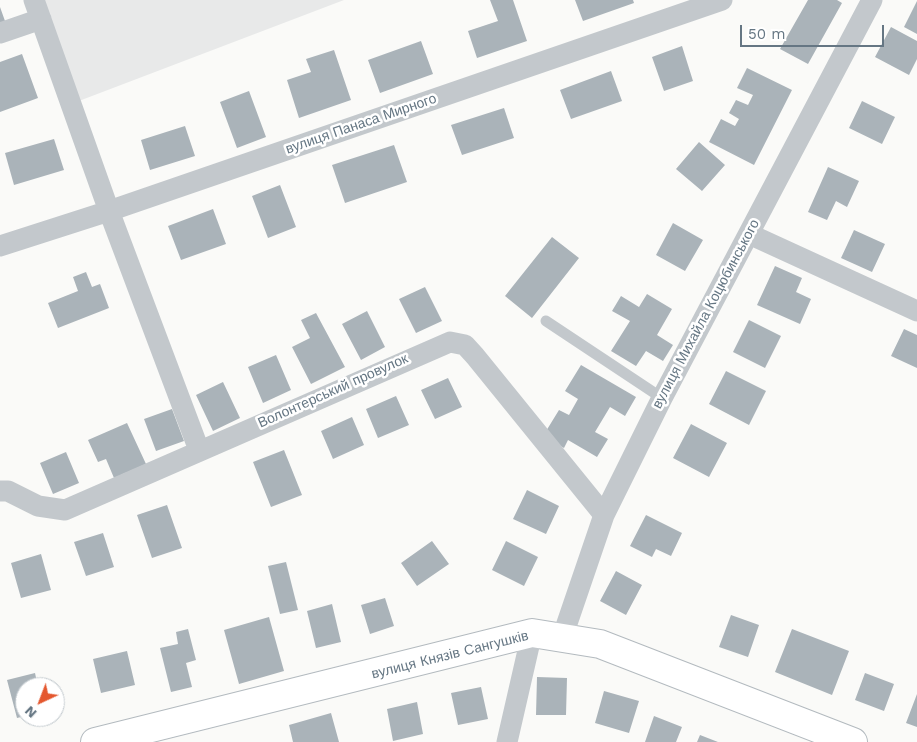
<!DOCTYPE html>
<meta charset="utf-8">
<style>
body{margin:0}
#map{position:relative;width:917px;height:742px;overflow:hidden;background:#fafaf8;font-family:"Work Sans",sans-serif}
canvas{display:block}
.north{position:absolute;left:15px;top:677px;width:50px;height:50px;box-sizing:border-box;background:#fff;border:1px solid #c1c8cd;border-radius:50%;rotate:223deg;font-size:14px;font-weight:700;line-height:20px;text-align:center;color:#657683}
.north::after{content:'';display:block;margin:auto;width:18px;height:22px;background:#e4572e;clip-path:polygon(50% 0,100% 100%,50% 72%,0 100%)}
.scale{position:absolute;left:740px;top:25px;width:144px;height:22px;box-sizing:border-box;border:2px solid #657683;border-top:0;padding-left:6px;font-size:15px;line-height:18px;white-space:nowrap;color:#657683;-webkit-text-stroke:4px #fff;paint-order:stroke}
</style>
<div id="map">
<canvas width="917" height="742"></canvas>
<div class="north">N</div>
<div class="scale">50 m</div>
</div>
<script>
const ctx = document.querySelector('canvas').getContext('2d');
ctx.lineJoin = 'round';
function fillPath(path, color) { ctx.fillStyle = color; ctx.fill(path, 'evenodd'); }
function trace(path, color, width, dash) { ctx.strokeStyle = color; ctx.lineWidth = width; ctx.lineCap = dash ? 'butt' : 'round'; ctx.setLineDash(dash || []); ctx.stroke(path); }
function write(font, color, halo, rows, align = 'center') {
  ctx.font = font + ' "Work Sans",sans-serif'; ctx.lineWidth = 5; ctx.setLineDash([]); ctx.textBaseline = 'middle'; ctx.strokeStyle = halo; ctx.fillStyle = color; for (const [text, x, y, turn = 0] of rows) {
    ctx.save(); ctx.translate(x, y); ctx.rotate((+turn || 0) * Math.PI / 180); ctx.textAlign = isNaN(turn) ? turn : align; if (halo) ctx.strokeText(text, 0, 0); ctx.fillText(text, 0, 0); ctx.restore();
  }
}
const built = new Path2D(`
 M34,0h310l-273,104z`);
const building = new Path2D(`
 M490,0h23l14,41 -50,17 -9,-27 30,-10z
 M575,0h58l1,3 -51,18z
 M808,0h29l5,3 -34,61 -28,-15z
 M917,1v33l-13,-7z
 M0,7l5,14 -5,2z
 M891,27l26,14v18l-8,16 -34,-18z
 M421,41l12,33 -53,19 -12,-33z
 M682,46l11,35 -29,10 -12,-34z
 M334,50l17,50 -52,18 -12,-38 24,-8 -5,-13z
 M22,54l16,44 -38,14v-50z
 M747,68l45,22 -38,75 -45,-23 12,-23 14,7 4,-7 -10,-6 7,-13 12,5 5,-10 -16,-7z
 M611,71l11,30 -51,18 -11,-29z
 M249,91l17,46 -29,11 -17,-46z
 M862,101l33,16 -13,27 -33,-16z
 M504,108l10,30 -52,17 -11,-30z
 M185,126l10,30 -45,14 -9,-30z
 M54,139l10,31 -50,15 -9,-32z
 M699,142l26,23 -23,26 -26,-22z
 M394,145l13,37 -62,21 -13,-38z
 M828,167l31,14 -12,26 -11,-6 -9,19 -19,-8z
 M280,185l16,42 -28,11 -16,-42z
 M213,209l13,35 -45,16 -13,-34z
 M673,223l30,17 -18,31 -29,-16z
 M854,230l31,14 -13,28 -31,-14z
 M552,237l27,21 -47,60 -27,-22z
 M775,266l27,12 -6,14 15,7 -11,25 -43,-19z
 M86,272l6,15 8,-3 9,24 -51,20 -10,-25 30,-12 -5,-14z
 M425,287l17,34 -26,12 -17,-34z
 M647,294l25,15 -15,26 16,10 -10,16 -17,-10 -10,15 -25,-15 19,-30 -18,-10 9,-15 18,11z
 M367,311l18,36 -24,13 -19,-36z
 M316,313l29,54 -34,17 -19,-37 18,-9 -9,-18z
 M749,320l32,16 -16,32 -32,-16z
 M904,329l13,6v33l-26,-12z
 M276,355l15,35 -28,13 -15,-36z
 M581,365l55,32 -11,19 -15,-9 -15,25 13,7 -11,18 -29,-17 -4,8 -21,-12 16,-26 10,5 9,-16 -13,-8z
 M726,371l40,20 -17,34 -40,-21z
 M448,378l14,29 -27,12 -14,-29z
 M223,382l17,36 -27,13 -17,-36z
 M396,396l13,29 -31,13 -12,-29z
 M172,409l12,32 -28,10 -12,-32z
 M352,417l12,28 -31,14 -12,-28z
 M127,423l19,41 -32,14 -8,-19 -8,3 -10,-22z
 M691,424l36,19 -18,34 -36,-19z
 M284,450l18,45 -31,12 -18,-45z
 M66,452l13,31 -26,11 -13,-31z
 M527,490l32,16 -13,28 -33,-15z
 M167,505l15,43 -30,10 -15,-43z
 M646,515l36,18 -11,23 -15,-7 -4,8 -22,-11z
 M103,533l11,34 -28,9 -12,-34z
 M432,541l17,23 -32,22 -16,-23z
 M506,541l32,16 -14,29 -32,-16z
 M41,554l10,36 -30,8 -10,-35z
 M286,562l12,48 -18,4 -12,-48z
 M616,571l26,14 -16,30 -26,-14z
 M385,598l9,28 -24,8 -9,-29z
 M332,604l9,38 -25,6 -9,-37z
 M731,615l28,10 -11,32 -29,-10z
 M269,617l15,54 -45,13 -15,-54z
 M188,629l8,31 -10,3 6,24 -21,5 -11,-44 18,-4 -2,-12z
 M792,629l57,22 -17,44 -57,-23z
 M127,651l8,34 -34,8 -8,-34z
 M35,673l3,14h-13v29l-8,2 -10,-38z
 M865,673l29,11 -10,27 -29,-11z
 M537,677l30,1 -1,37h-30z
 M481,687l7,32 -30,6 -7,-32z
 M604,691l35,10 -10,32 -34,-10z
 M917,694v33l-11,-4z
 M417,702l6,32 -30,7 -6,-32z
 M331,713l8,29h-46l-4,-17z
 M654,716l28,11 -6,15h-31z
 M700,735l18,7h-21z`);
const lane = new Path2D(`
 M546,321l116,77`);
const street = new Path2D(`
 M34,0l75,211 90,239
 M0,33l41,-14
 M749,234l168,77
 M0,246l109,-35 613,-211
 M0,491h8l30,15 27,4 385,-168 15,3 10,11 129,159
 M562,638l42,-123 58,-117 210,-398
 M507,742l25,-109`);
const secondary = new Path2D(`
 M95,742l437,-109 68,11 253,98`);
const streetNames = [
 ["вулиця Панаса Мирного",361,124,-19],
 ["вулиця Михайла Коцюбинського",706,314,-62],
 ["Волонтерський провулок",333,391,-24],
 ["вулиця Князів Сангушків",450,655,-14]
];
fillPath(built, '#e8e9e9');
fillPath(building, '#aab3b9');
trace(secondary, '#b3babf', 30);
trace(lane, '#c3c8cc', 11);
trace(street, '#c3c8cc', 21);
trace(secondary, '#fff', 28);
write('14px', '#657683', '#fff', streetNames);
</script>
